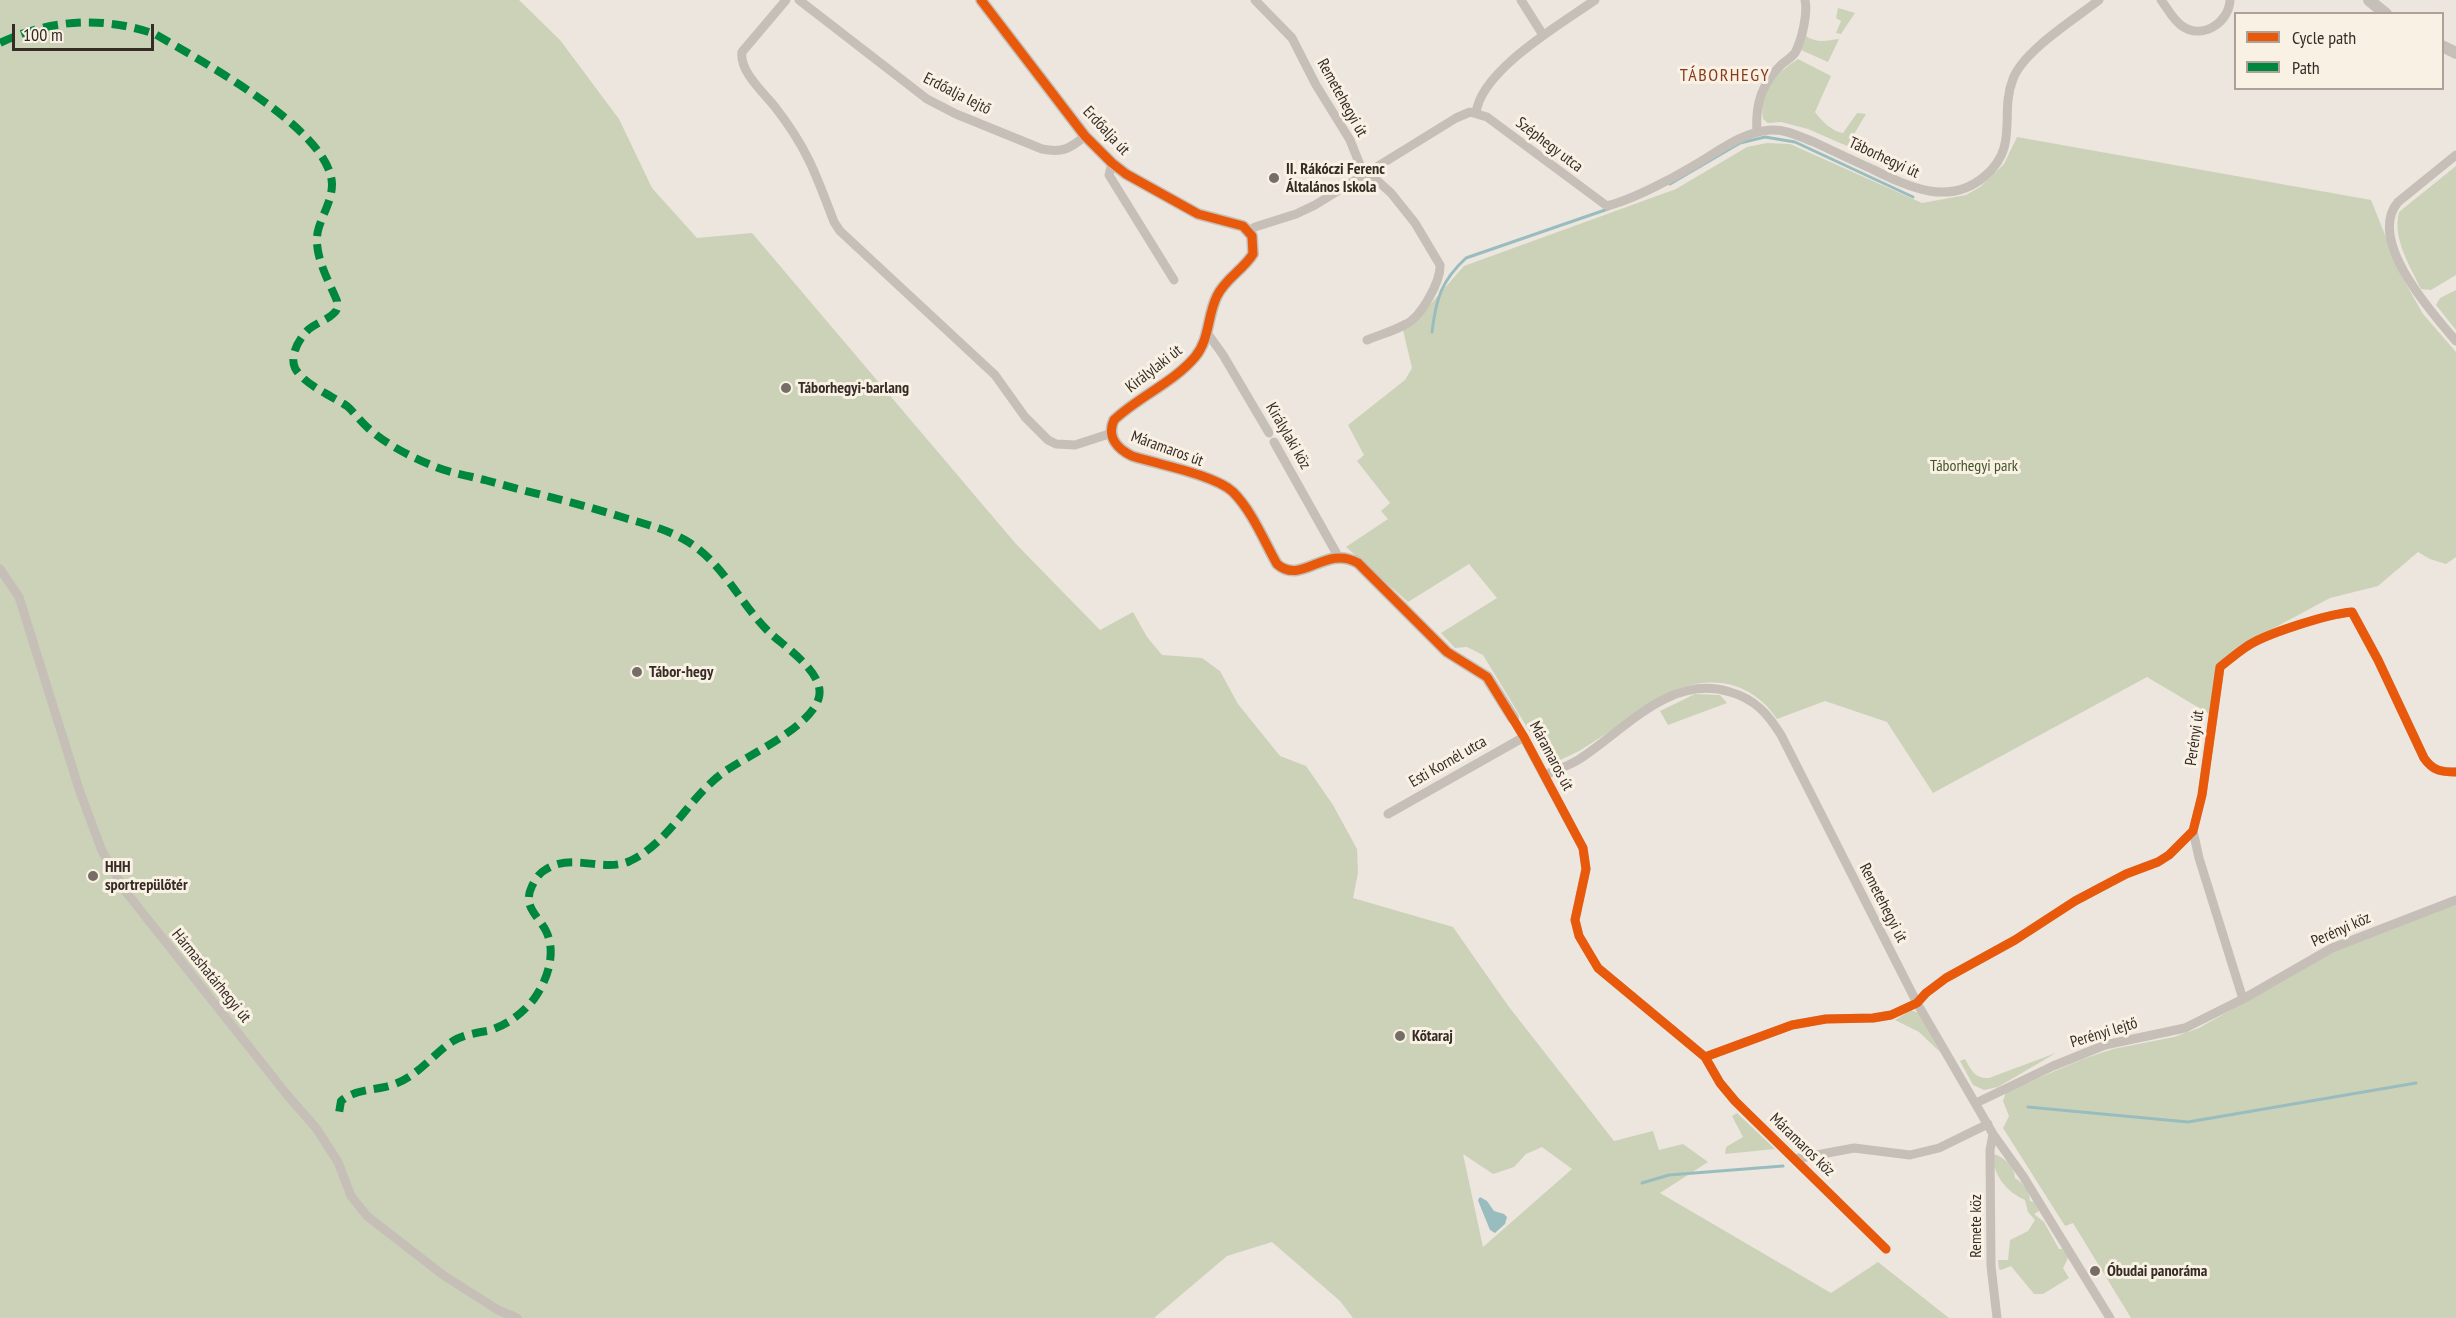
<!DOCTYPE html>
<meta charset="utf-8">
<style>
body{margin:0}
#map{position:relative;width:2456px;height:1318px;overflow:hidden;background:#ece6de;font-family:"PT Sans Narrow",sans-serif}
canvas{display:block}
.legend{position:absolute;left:2234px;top:12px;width:210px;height:78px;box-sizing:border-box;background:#faf1e5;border:2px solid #aca299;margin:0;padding:8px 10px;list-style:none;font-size:18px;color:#362c26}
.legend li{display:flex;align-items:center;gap:12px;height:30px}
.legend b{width:30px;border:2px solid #aca299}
.scale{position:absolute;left:12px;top:24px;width:142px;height:27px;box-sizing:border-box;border:3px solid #362c26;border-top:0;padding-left:8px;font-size:18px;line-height:21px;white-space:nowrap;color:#362c26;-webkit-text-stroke:4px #faf1e5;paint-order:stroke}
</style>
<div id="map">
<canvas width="2456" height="1318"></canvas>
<ul class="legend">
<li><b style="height:8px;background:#e8590c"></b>Cycle path</li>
<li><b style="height:8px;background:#00873e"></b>Path</li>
</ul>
<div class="scale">100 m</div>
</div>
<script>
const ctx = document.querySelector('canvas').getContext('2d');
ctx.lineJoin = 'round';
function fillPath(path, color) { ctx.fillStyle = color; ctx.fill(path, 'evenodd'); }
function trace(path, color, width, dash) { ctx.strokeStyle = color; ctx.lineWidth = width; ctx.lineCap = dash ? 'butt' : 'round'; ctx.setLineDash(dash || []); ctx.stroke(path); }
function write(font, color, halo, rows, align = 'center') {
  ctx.font = font + ' "PT Sans Narrow",sans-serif'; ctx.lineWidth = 6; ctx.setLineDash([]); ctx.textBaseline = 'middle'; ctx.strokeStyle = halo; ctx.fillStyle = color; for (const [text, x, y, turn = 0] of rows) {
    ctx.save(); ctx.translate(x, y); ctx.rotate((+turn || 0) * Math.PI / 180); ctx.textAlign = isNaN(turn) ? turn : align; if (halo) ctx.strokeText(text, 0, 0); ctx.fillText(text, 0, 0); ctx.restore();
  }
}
const green = new Path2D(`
 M0,0h519l41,40 59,79 33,69 45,50 55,-5 264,311 84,86 33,-18 14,25 15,18 40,3 18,13 18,33 42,52 26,10 27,39 24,44 1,24 -5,25 100,29 56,80 105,134 39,-10 6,19 24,-6 25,18 -48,31 171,100 47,-31 71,56h-596l-13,-17 -68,-59 -45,14 -73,62h-1154zM1542,1147l30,22 -89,78 -20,-93 30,20 21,-7 12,-13z
 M1838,8l17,5 -14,21 -5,-1 5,-12 -5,-3z
 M1806,36c11,8 22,4 33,3l-11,23 -27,-12z
 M1798,59l33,17 -16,36c7,9 16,19 28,21l14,-20 9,1 -19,32 -39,-17 -27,-7 -13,1 -5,-4c-4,-29 11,-44 35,-60z
 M2017,137l354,63 31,77 21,37 33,38v205l-10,7 -16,-5 -12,-7 -40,34 -48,12 -84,45 -28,23 -7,49 -64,-38 -214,116 -46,-71 -62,-21 -48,18c-24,-36 -62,-45 -102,-29l-96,61 -29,14 -67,-110 -16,-8 -12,1 -14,-15 56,-35 -28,-34 -61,38 -62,-55 42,-28 -7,-8 9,-8 -33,-42 7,-6 -16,-30 57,-45 7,-12 -9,-38 18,-15 43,-49 212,-77 71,-42 20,-4 23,1 132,59 44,-8 14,-8 24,-23z
 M2456,166v109l-25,15 -10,-1c-11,-23 -29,-51 -22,-77z
 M2456,290v40l-20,-25 4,-7z
 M1695,694l25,1 7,8 -59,22 -8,-14z
 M2456,904v414h-325l-58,-95 -8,3 -62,-98 6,-12 -6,-15 3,-9 77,-33 30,-10 61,-12 25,-9 138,-78z
 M1911,1010l7,3 22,39 -21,-20 -24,-12z
 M2056,1053l-58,34 -14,3 -11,-5 -13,-24 5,-2c6,11 10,20 24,19z
 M1737,1113l38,36 -50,5 1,-7 17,-10 -11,-21z
 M1994,1154c10,3 21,13 21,24 8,5 15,13 15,23l4,1 5,9 -5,3 10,8 15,27h4l5,9 -5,10 6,10 -26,16h-9l-23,-28 -10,4 -2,-1 -1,-9h10l2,-20 18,-9 7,-11 -7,-8 -3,-12c-17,-7 -34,-26 -31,-46z`);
const water = new Path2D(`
 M1480,1197l7,4 7,10 10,3 3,3 -2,7 -10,9 -5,-3 -11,-27 -1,-3z`);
const stream = new Path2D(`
 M1670,184l70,-41 25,-6 30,5 118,55
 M1432,332c4,-33 9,-51 34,-74l142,-49
 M2028,1107l160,15 228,-39
 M1642,1183l27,-8 114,-9`);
const minor = new Path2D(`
 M786,0l-44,52c-3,19 22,41 33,55 32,41 41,67 59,115l6,9 155,144 30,42 23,23 8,4 19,1 37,-12
 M799,0l128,99 29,15 86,35c20,4 28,0 43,-13
 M1255,0l37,38 24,47 34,55 10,25 31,28 24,30 25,42c1,16 -19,52 -34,59 -12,7 -27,11 -39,16
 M1521,0l22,35
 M2161,0c7,9 12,20 21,26 20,14 47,-3 48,-26
 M1476,113c5,-43 85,-89 119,-113
 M1757,132c-2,-28 5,-49 25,-68 5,-4 12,-8 14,-13 6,-13 12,-37 9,-51
 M2456,155l-58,47c-32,38 34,111 58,139
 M1112,163l-3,12 65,105
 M1249,231l6,-4 41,-13 19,-9 141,-87 14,-6 17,5 120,89c25,-6 64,-27 86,-40 25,-14 48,-34 78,-36 15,-1 29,7 43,12 19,9 38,18 58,27 37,18 77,38 113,7 35,-30 14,-62 28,-97 10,-28 62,-60 86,-79
 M1208,334l15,21 46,78
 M1274,442l64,114
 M0,569l19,28 61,195 22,59 24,41 162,204 28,32 22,34 13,34 16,20 76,59 55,35 19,8
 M1513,718l70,130 3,21 -11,51 4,16 19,32 107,89 15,26 15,18 151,148
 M1545,775c11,-5 23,-9 33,-15 46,-29 92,-87 152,-68 25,7 38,22 51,43l136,268 76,131 30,42 87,142
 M1388,814l136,-77
 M2193,831l6,27 44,141
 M1705,1057l87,-32 34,-6 47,-1 18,-3 26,-12 9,-10 20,-15 69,-38 60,-39 51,-27 32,-12 11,-7 24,-24 9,-36 18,-128c9,-7 17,-14 26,-20 18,-13 82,-33 106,-35l26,48 46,98c9,13 17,14 32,14
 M1976,1103l77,-37 52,-21 80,-17 58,-29 89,-51 124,-48
 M1993,1134l-3,16 1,116 6,52
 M1795,1159l59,-11 56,7 29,-7 49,-24`);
const tertiary = new Path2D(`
 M981,0l104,136 27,27 14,11 72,40 45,12 9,10 1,18c-10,16 -28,25 -36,42 -10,20 -7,43 -22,61 -22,26 -57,40 -81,63 -8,17 4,29 18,36 25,8 83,19 101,36 19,19 31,49 44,72 25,22 48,-20 81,-1l89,89 40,25 26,41
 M2369,0l17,14
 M2442,46l14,7`);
const quiet = new Path2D(`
 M0,43c49,-24 103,-27 155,-9 44,26 175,95 177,150 0,15 -8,28 -13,43 -8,24 9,52 18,74 0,6 2,8 -4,13 -6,6 -17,9 -24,15 -9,8 -20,26 -14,39 8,16 37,28 52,38 7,6 13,15 20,21 18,17 46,31 69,40 15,6 33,9 49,13 46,13 93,23 140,38 20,6 41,11 60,22 37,21 54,62 83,91 15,15 57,41 51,66 -7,30 -71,58 -95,75 -35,25 -54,70 -94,89 -27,12 -59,-9 -85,9 -6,3 -10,10 -13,16 -10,21 6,29 14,45 11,22 1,50 -12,68 -12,15 -28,27 -47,32 -12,2 -24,4 -34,10 -21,14 -34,34 -58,43 -19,7 -38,4 -54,17l-2,12`);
const cycleway = new Path2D(`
 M981,0l104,136 27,27 14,11 72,40 45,12 9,10 1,18c-10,16 -28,25 -36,42 -10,20 -7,43 -22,61 -22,26 -57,40 -81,63 -8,17 4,29 18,36 25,8 83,19 101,36 19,19 31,49 44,72 25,22 48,-20 81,-1l89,89 40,25 37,60 59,111 3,21 -11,51 4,16 19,32 107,89 15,26 15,18 151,148
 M1705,1057l87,-32 34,-6 47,-1 18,-3 26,-12 9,-10 20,-15 69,-38 60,-39 51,-27 32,-12 11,-7 24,-24 9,-36 18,-128c9,-7 17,-14 26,-20 18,-13 82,-33 106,-35l26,48 46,98c9,13 17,14 32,14`);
const markers = [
 [1274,178,6,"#766d66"],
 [786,388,6,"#766d66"],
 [637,672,6,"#766d66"],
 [93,876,6,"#766d66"],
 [1400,1036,6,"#766d66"],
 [2095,1271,6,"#766d66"]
];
const streetNames = [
 ["Erdőalja lejtő",957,94,27],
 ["Remetehegyi út",1342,98,61],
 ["Erdőalja út",1106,131,47],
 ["Széphegy utca",1549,145,37],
 ["Táborhegyi út",1884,158,25],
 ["Királylaki út",1154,369,-38],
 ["Királylaki köz",1288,436,60],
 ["Máramaros út",1167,449,20],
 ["Perényi út",2195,738,-82],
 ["Máramaros út",1551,756,62],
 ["Esti Kornél utca",1448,762,-30],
 ["Remetehegyi út",1883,903,63],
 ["Perényi köz",2341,930,-24],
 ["Hármashatárhegyi út",211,976,51],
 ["Perényi lejtő",2104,1033,-17],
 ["Máramaros köz",1802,1145,44],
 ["Remete köz",1976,1226,-90]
];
const poiNames = [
 ["II. Rákóczi Ferenc",1286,169],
 ["Általános Iskola",1286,187],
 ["Táborhegyi-barlang",798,388],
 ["Tábor-hegy",649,672],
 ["HHH",105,867],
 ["sportrepülőtér",105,885],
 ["Kőtaraj",1412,1036],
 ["Óbudai panoráma",2107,1271]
];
const parkNames = [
 ["Táborhegyi park",1974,466]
];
const neighbourhoodNames = [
 ["TÁBORHEGY",1725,76]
];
fillPath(green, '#ccd2b8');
fillPath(water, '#99bdbe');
trace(stream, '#99bdbe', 3);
trace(minor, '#c5bfb8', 9);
trace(tertiary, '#c5bfb8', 12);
trace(quiet, '#00873e', 8, [15, 8]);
trace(cycleway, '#e8590c', 9);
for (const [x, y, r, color] of markers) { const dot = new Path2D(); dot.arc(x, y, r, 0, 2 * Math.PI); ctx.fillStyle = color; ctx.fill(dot); trace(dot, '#faf1e5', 2); }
write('16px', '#362c26', '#faf1e5', streetNames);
write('bold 16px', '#362c26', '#faf1e5', poiNames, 'left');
write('16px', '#425528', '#faf1e5', parkNames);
ctx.letterSpacing = '1.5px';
write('18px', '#893b1b', '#faf1e5', neighbourhoodNames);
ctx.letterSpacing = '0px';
</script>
